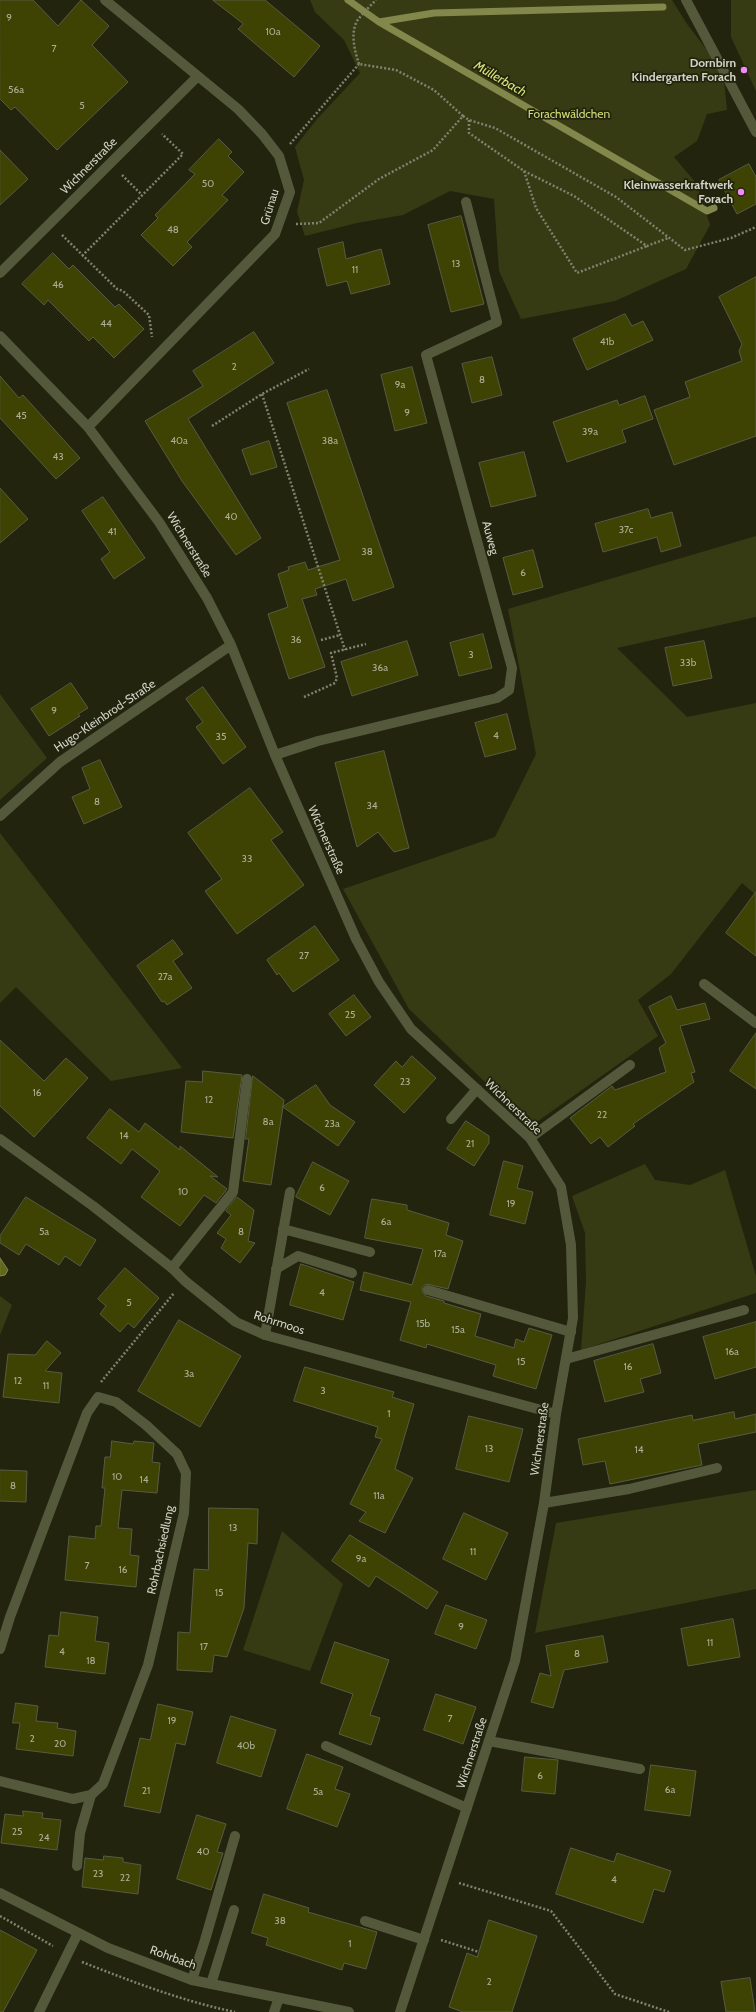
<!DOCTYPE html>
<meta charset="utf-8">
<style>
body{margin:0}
canvas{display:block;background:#22240e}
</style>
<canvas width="756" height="2012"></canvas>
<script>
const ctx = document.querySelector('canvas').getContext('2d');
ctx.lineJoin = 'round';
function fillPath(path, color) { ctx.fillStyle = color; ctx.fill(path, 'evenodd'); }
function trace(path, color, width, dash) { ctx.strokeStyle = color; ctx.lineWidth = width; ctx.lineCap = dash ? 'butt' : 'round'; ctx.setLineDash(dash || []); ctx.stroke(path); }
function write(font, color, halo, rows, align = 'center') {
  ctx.font = font + ' Cabin,sans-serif'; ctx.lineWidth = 3.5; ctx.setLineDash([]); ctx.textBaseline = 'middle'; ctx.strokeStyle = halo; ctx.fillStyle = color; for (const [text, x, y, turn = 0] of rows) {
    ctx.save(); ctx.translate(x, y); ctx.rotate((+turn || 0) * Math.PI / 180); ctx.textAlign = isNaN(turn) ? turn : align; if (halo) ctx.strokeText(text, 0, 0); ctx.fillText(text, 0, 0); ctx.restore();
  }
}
const green = new Path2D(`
 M310,0h362l15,24 36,47 4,39 -20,4 -10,27 -23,16 22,26 14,42 -24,44 -71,32 -94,18 -22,-48 -5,-72 -44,-8 -47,24 -46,8 -52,13 -8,-24 7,-32 -9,-33 22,-28 43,-46 -16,-33 -29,-28z
 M731,0h25v91l-25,-54z
 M756,536v81l-139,31 70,69 69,-14v192l-14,-12 -71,91 -33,26 20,36 -127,90 -122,-117 -66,-120 152,-52 41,-83 -28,-145z
 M0,694l47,64 -47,42z
 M0,833l182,235 -71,13 -95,-94 -16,16z
 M645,1164l10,16 35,5 35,-15 31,106v17l-175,57 5,-68 -1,-49 -13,-37z
 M0,1296l12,9 -12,30z
 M756,1490v99l-221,44 21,-110z
 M282,1531l61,53 -33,87 -67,-21z`);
const water = new Path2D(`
 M0,1258l8,12 -3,5 -5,1z`);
const stream = new Path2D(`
 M348,0l31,22 55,-9 229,-6
 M379,22l328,189 7,-3`);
const building = new Path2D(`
 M0,0h33l25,26 23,-26 28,26 -17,19 36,37 -71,68 -42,-43 -4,3 -11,-11z
 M213,0h52l55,46 -26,31 -56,-48 5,-5z
 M219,139l13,13 -4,4 16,16 -22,23 6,5 -41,42 5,5 -19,19 -32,-31 17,-17 -3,-3 40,-41 -6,-4z
 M0,150l28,29 -28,26z
 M749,164l7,13v27l-19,10 -18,-34z
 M461,216l23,88 -33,8 -23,-87z
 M343,242l3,17 35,-10 9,35 -39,10 -4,-13 -20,5 -9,-37z
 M53,253l16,16 4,-4 42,42 4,-3 25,25 -30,29 -21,-21 -4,4 -41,-41 -4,5 -22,-21z
 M756,277v159l-82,29 -20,-55 36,-13 -5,-15 57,-21 -3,-10 3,-7 -23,-47z
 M625,314l7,12 11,-5 10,19 -66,30 -14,-31z
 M254,332l20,31 -86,56 73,119 -25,17 -54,-74 -37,-60 58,-35 -10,-15z
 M492,357l10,38 -30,8 -10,-39z
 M412,367l15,56 -32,8 -14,-56z
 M0,376l19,22 4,-3 57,63 -24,21 -56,-61z
 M327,390l67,197 -41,14 -7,-22 -31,10 2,6 -15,4 23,68 -36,12 -21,-65 20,-7 -10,-33 11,-4 -1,-3 17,-5 3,8 32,-10 -53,-157z
 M645,396l8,23 -31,11 4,12 -59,20 -14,-40 64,-22 2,5z
 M269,441l8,26 -26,8 -9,-25z
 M524,452l12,44 -45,11 -12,-44z
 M0,488l28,31 -28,24z
 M103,497l42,61 -31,21 -13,-20 9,-7 -28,-41z
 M648,509l3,9 21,-6 9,34 -20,6 -4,-15 -54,15 -8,-28z
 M533,550l10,37 -30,8 -10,-37z
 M483,634l9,34 -33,8 -9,-33z
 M407,641l11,34 -66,21 -11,-34z
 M704,641l8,37 -39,8 -8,-38z
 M71,683l17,25 -10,6 2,2 -31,20 -18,-27z
 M203,687l43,60 -23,17 -27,-37 7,-5 -17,-23z
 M507,714l9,35 -31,8 -10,-34z
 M384,751l25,97 -15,4 -16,-20 -21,15 -22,-84z
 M100,760l22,47 -38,17 -12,-27 18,-8 -8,-21z
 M250,788l33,44 -12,8 33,45 -67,49 -32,-43 17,-12 -34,-46z
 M756,892v64l-30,-23z
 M315,926l24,34 -46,32 -14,-19 -2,2 -10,-15z
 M173,940l10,14 -10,7 19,27 -25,17 -3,-4 -2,1 -25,-36z
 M354,995l17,22 -25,19 -17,-22z
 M671,996l6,14 28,-7 5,16 -30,7 15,46 -4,1 3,9 -61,42 2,2 -27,21 -8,-10 -9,7 -21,-26 42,-32 3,4 51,-18 -7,-24 7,-5 -17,-36z
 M756,1033v56l-26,-18z
 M0,1040l44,41 22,-23 22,20 -54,59 -34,-31z
 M412,1056l24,22 -32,35 -30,-28 22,-24 6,6z
 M203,1071l39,4 -9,63 -52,-6 5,-51 16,1z
 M253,1076l31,24 -13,85 -28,-4 6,-42h-3z
 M316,1085l14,20 25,17 -17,24 -55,-39z
 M110,1109l29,23 6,-9 35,27v-4l38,31 -8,-1 17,13 -11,14 -12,-8 -24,31 -39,-29 19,-26 -28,-22 -11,15 -34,-26z
 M466,1121l23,15v7l-15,23 -27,-17z
 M504,1161l19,5 -6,22 16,4 -8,32 -35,-9z
 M313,1162l36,19 -19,34 -34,-18z
 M26,1197l70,43 -16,26 -15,-10 -6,9 -33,-21 -7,11 -19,-12v-7z
 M237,1197l17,13 -6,31 7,2 -15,20 -19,-15 5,-9 -9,-6 14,-18 -5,-4z
 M372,1199l35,6v5l42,13 -3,12 17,6 -15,48 -21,-5 -4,2 -1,5 4,5 18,5v2l37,11 -6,22 39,12 2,-9 8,3 5,-14 23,7 -16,54 -43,-13 3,-11 -69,-21 -1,4 -26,-8 11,-38 -51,-12 4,-18 48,13 11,-36 -58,-11z
 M301,1264l53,18 -11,38 -53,-15z
 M125,1268l34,30 -25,30 -6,-5 -8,9 -20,-18 6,-8 -8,-7z
 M179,1320l62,36 -41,71 -62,-36z
 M756,1322v45l-41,12 -12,-42z
 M47,1341l14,12 -16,18 17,2 -3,30 -56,-6 5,-43 27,1z
 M653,1344l8,29 -21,6 4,13 -39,10 -11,-41z
 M305,1367l89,25 -2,5 22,7 -19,65 18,9 -28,55 -26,-12 7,-9 -16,-8 32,-65 -7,-2 3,-10 -84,-26z
 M734,1412l1,7 21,-5v18l-58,12 4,21 -92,19 -5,-23 -22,4 -5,-26 114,-24 1,5z
 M469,1416l54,13 -14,53 -53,-13z
 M112,1441l21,3 1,-3 20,2 -2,19 8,1 -3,30 -35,-3 -4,38 14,1 -2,26 9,1 -3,31 -71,-7 4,-44 26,3 1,-13h5l4,-38h-3l3,-31h5z
 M0,1470l27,1 -1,31 -26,-1z
 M209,1508l49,1 -1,35 -9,-1 -4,65 -17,49 -13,-2 -2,17 -35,-2 1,-38 12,1 4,-64 14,1z
 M464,1513l44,20 -22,47 -43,-21z
 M350,1535l88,57 -11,17 -51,-33 -7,11 -37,-26z
 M446,1605l41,15 -11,29 -41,-15z
 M61,1612l37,5 -3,24 14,2 -4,31 -60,-7 4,-32 9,1z
 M733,1619l7,38 -52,9 -7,-37z
 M603,1636l5,26 -44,8 -11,38 -22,-6 9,-29 11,3 -5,-30z
 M335,1642l54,18 -19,55 10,3 -9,27 -32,-11 14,-40 -32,-11z
 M436,1694l40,13 -13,37 -39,-14z
 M16,1703l22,3 -2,15 22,2 -1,5 19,3 -3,25 -57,-7 4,-26h-7z
 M158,1704l35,8 -8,33 -9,-2 -16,70 -36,-7 16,-68 10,2z
 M231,1716l45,14 -15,47 -44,-14z
 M307,1754l36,13 -8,22 15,5 -13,33 -50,-18z
 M525,1757l33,3 -3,34 -33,-3z
 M651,1765l45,6 -6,45 -45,-6z
 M23,1811l20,2 -1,5 19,2 -4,30 -56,-7 4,-29 18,2z
 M197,1815l29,9 -9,28 6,1 -12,37 -34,-11z
 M571,1848l43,14 3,-9 54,18 -7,21 -10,-3 -11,34 -87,-29z
 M104,1856l19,2v4l18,3 -3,29 -56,-7 3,-29 18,2z
 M264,1894l45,14 -1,4 69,20 -11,37 -22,-6 -2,7 -76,-25 2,-7 -16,-5z
 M489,1920l48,16 -25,76h-49l-14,-5 18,-54 10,4z
 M0,1930l37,20 -34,62h-3z
 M750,1978l5,34h-29l-5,-30z`);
const path = new Path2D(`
 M359,64c-4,-12 -9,-30 -2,-43 5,-7 13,-15 19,-21
 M463,116l6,4 26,8 121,69 69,53 46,-12 25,-11
 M469,120v13l55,38 50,25 73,50 21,-8
 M290,144l69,-80
 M524,171l12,37 41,65 70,-27
 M122,175l20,20
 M296,224l23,-1 60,-44 54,-29 30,-34 -29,-26 -38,-20 -37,-6
 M62,235l55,54 6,2 26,24 3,22
 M82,256l101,-102 -21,-20
 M262,394l83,256
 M212,426l50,-32 47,-25
 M321,640l19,-5
 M304,697l31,-14 2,-5 -6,-25 35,-9
 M101,1382l73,-89
 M459,1883l92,28 64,83 54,18
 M0,1916l53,30
 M441,1940l38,12
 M82,1962c51,20 100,39 153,50`);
const lane = new Path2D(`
 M704,984l52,39
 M451,1119l26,-30
 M530,1138l100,-73
 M283,1229l87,23
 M172,1268l61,-76 14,-113
 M276,1269l22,-13 54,17
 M428,1290l143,42
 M265,1335l25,-143
 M566,1359l178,-49
 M544,1503l85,-14 88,-21
 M489,1741l151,28
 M326,1746l141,62
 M77,1866l3,-33 11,-38
 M365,1921l59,19
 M192,1980l13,-40 30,-104
 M211,1984l23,-74
 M39,2012l39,-79
 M274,2012l5,-14`);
const street = new Path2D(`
 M686,0l70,132
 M0,273l197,-196
 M0,336l88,91 71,95 48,76 24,47 44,110 81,184 23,43 32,47 119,109 31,49 10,58 2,73 -17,96 -12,89 -29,158 -115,351
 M88,427l187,-193 15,-42 -11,-36 -17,-22 -24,-25 -133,-109
 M275,755l43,-14 179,-43 12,-8 3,-22 -86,-313 71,-33 -31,-120
 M0,816l60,-54 171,-117
 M0,1139l93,67 79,62 13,13 51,41 29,13 291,79
 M0,1649l10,-32 77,-204 11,-16 18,5 30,23 31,29 9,19 -2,40 -36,152 -45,119 -12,11 -18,4 -73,-18
 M0,1893l108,55 84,32 157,32`);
const markers = [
 [744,70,4,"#f08bf6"],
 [741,192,4,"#f08bf6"]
];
const numberNames = [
 ["9",9,18],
 ["10a",273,32],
 ["7",54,49],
 ["56a",16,90],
 ["5",82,106],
 ["50",208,184],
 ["48",173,230],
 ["13",456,264],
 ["11",355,270],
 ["46",58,285],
 ["44",106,324],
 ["41b",607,342],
 ["2",234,367],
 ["8",482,380],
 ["9a",400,385],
 ["9",407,413],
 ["45",21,416],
 ["39a",590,432],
 ["40a",179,441],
 ["38a",330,441],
 ["43",58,457],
 ["40",231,517],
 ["37c",626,530],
 ["41",112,532],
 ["38",367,552],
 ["6",523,573],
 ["36",296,640],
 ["3",471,655],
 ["33b",688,663],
 ["36a",380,668],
 ["9",54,711],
 ["4",496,736],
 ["35",221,737],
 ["8",97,802],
 ["34",372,806],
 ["33",247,859],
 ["27",304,956],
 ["27a",165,977],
 ["25",350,1015],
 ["23",405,1082],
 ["16",37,1093],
 ["12",209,1100],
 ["22",602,1115],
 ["8a",268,1122],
 ["23a",332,1124],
 ["14",124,1136],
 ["21",470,1144],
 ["6",322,1188],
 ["10",183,1192],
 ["19",511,1204],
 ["6a",386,1222],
 ["5a",44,1232],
 ["8",241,1232],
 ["17a",440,1254],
 ["4",322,1293],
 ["5",129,1303],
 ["15b",423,1324],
 ["15a",458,1330],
 ["16a",732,1352],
 ["15",521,1362],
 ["16",628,1367],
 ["3a",189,1374],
 ["12",18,1381],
 ["11",46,1386],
 ["3",323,1391],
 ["1",389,1414],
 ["13",489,1449],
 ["14",639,1450],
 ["10",117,1477],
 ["14",144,1480],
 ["8",13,1486],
 ["11a",379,1496],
 ["13",233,1528],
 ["11",473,1552],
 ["9a",361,1559],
 ["7",87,1566],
 ["16",123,1570],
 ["15",219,1593],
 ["9",461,1627],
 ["11",710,1643],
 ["17",204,1647],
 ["4",62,1652],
 ["8",577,1654],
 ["18",91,1661],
 ["7",450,1719],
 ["19",172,1721],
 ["2",32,1739],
 ["20",60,1744],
 ["40b",246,1746],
 ["6",540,1776],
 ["6a",670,1790],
 ["21",146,1791],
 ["5a",318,1792],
 ["25",17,1832],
 ["24",44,1838],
 ["40",203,1852],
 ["23",98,1874],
 ["22",125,1878],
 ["4",614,1880],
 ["38",280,1921],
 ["1",350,1944],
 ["2",489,1982]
];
const poiNames = [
 ["Dornbirn",736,63],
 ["Kindergarten Forach",736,77],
 ["Kleinwasserkraftwerk",733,185],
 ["Forach",733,199]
];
const parkNames = [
 ["Forachwäldchen",569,114]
];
const streetNames = [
 ["Wichnerstraße",89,166,-45],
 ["Grünau",270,207,-73],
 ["Auweg",490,538,75],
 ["Wichnerstraße",189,545,58],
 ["Hugo-Kleinbrod-Straße",105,716,-34],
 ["Wichnerstraße",326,840,66],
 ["Wichnerstraße",513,1107,44],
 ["Rohrmoos",279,1323,18],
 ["Wichnerstraße",540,1439,-82],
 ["Rohrbachsiedlung",161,1550,-78],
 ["Wichnerstraße",472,1753,-72],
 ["Rohrbach",173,1958,20]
];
const waterNames = [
 ["Müllerbach",500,79,30]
];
fillPath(green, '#363b13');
fillPath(water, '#606718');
trace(water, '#82874c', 1);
trace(stream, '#82874c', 7);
fillPath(building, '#3e4304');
trace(building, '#575b43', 1);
trace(path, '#808270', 2.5, [2, 2]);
trace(lane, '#55593c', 10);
trace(street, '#55593c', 10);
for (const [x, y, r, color] of markers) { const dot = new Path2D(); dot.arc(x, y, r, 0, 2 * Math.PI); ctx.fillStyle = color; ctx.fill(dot); trace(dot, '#22240e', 1.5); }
write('10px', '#acaf95', null, numberNames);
write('bold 12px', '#d1d3c5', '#22240e', poiNames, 'right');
write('12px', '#cfdc74', '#22240e', parkNames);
write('12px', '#d1d3c5', '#22240e', streetNames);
write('italic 13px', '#d4e179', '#22240e', waterNames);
</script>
